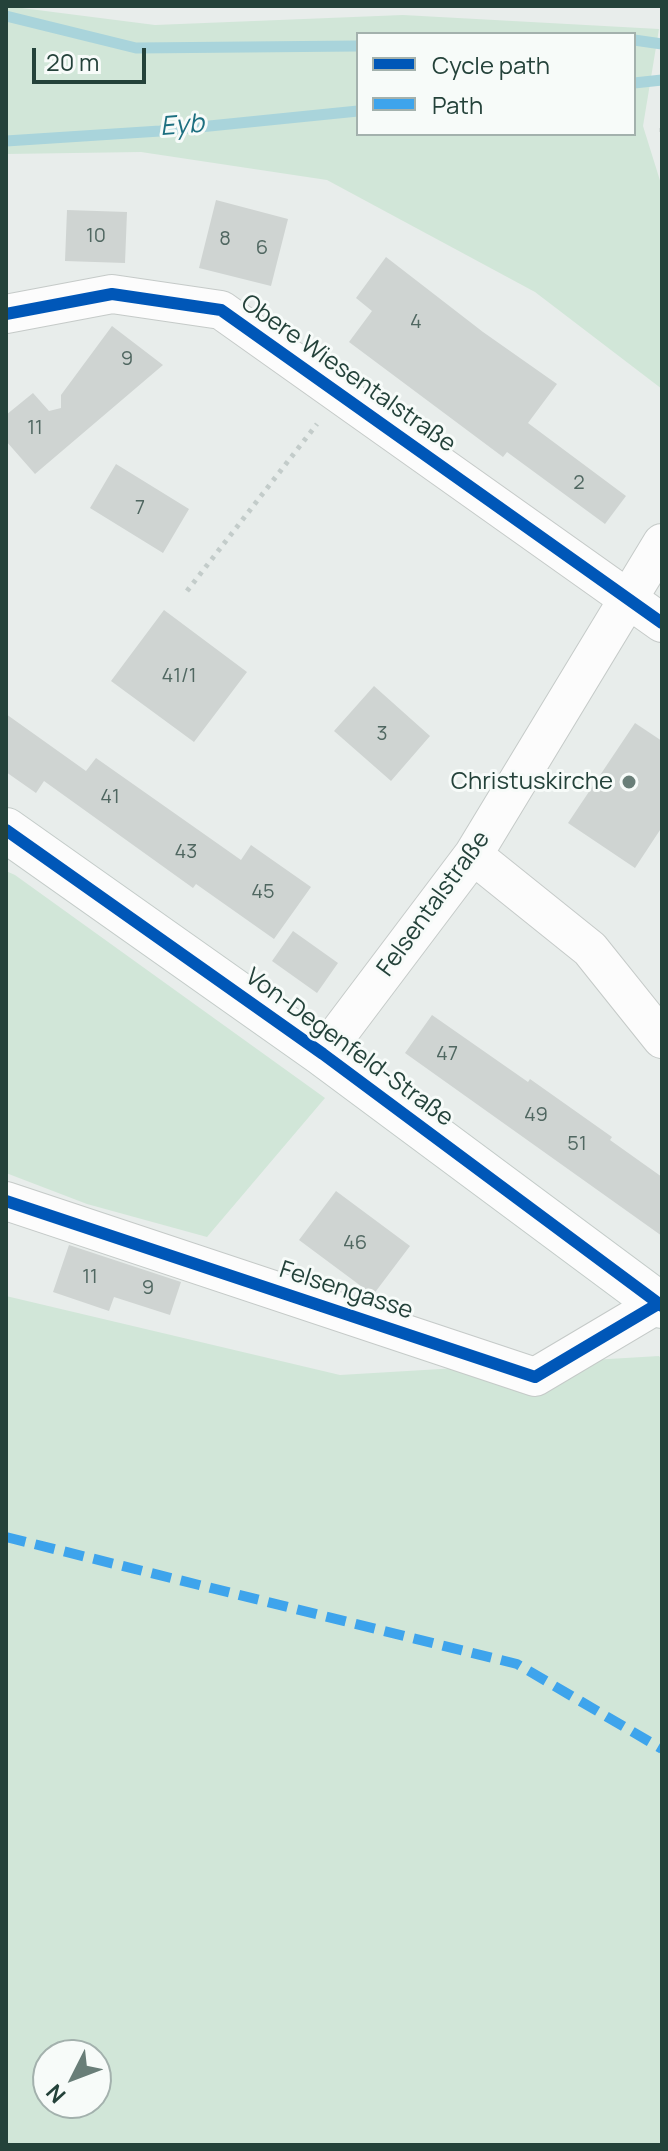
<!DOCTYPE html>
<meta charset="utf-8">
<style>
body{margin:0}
#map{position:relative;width:668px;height:2151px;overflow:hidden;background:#e8edeb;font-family:Manrope,sans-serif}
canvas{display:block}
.frame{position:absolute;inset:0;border:8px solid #24423a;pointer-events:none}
.legend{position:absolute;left:356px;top:32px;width:280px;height:104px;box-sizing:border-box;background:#f7fbf9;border:2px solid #a3b1ad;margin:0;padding:10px 14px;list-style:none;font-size:24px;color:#24423a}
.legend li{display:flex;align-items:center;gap:16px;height:40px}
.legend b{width:40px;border:2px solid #a3b1ad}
.north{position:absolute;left:32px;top:2039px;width:80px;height:80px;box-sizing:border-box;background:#f7fbf9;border:2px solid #a3b1ad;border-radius:50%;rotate:228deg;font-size:22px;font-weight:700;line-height:32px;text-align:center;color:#24423a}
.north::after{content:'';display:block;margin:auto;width:28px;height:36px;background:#697e78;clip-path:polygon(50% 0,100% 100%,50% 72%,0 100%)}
.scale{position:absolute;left:32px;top:48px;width:114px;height:36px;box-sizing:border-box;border:4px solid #24423a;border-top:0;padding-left:10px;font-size:24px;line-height:28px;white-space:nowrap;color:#24423a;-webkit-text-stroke:6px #f7fbf9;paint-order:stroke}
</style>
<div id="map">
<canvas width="668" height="2151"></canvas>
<div class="frame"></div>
<ul class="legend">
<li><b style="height:10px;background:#0057b8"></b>Cycle path</li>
<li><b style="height:10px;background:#3ea4ec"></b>Path</li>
</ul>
<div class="north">N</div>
<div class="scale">20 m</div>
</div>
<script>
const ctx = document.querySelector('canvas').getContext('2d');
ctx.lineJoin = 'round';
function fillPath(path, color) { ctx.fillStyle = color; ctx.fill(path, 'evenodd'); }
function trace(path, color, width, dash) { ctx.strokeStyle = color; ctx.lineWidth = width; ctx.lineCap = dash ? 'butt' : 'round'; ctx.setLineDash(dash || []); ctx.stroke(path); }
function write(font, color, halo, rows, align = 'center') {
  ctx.font = font + ' Manrope,sans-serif'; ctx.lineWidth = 6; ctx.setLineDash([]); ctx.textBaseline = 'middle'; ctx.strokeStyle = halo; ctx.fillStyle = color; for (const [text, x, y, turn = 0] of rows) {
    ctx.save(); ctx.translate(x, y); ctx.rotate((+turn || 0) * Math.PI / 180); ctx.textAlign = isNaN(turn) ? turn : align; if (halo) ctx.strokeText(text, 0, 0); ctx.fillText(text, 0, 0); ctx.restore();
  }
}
const green = new Path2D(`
 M6,6l149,19 248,-10 256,14 -16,97 19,61v202l-127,-97 -208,-112 -186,-28 -135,2zM358,34h276v100h-276z
 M6,871l9,4 310,223 -118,139 -120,-33 -81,-31z
 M6,1296l334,79 319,-19 3,4v785h-656zM48,2055h48v48h-48z`);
const stream = new Path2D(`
 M6,16l130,32 222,-2
 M634,40l28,4
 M634,83l28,-3
 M6,141l154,-10 198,-20`);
const building = new Path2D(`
 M216,200l72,19 -17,67 -72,-18z
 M67,210l60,2 -2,51 -60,-2z
 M386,257l97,75 74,52 -29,39 98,73 -21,28 -98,-72 -4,5 -154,-115 23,-31 -16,-13z
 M112,326l51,39 -128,109 -29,-33v-26l27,-22 16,18 12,-3v-13z
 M116,464l73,45 -26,44 -73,-45z
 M164,610l83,62 -53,70 -83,-61z
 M374,686l56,50 -39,45 -57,-50z
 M6,714l80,57 10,-13 145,102 10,-15 60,42 -37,52 -78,-55 -3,4 -149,-107 -8,12 -30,-21z
 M635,723l27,18v86l-27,41 -67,-45z
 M293,931l45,32 -21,30 -45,-32z
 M432,1015l96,67 2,-3 82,58 -2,3 52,37v59l-257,-183z
 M336,1191l74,55 -37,49 -74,-55z
 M69,1245l112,37 -11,33 -56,-18 -5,14 -56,-19z`);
const path = new Path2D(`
 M662,128v6
 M187,591l130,-167`);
const street = new Path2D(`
 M6,314l106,-20 109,16 441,313
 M473,855l117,94 72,90
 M323,1054l150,-199 189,-312
 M6,1201l529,176 123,-73`);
const secondary = new Path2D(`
 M6,830l317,224 339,252`);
const quiet = new Path2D(`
 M6,1537l511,127 145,85`);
const cycleway = new Path2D(`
 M6,314l106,-20 109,16 441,313
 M6,830l317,224 339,252
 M6,1201l529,176 123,-73`);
const markers = [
 [629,782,8,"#697e78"]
];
const numberNames = [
 ["10",96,236],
 ["8",225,239],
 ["6",262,248],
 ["4",416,322],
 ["9",127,359],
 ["11",35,428],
 ["2",579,483],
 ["7",140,508],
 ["41/1",179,676],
 ["3",382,734],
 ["41",110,797],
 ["43",186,852],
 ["45",263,892],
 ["47",447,1054],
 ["49",536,1115],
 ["51",577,1144],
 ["46",355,1243],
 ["11",90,1277],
 ["9",148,1288]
];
const streetNames = [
 ["Obere Wiesentalstraße",348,374,35],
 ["Felsentalstraße",434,904,-54],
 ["Von-Degenfeld-Straße",349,1048,36],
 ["Felsengasse",346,1291,18]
];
const poiNames = [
 ["Christuskirche",613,782]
];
const waterNames = [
 ["Eyb",182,126,-5]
];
fillPath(green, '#d1e6d8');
trace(stream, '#a9d4db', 11);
fillPath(building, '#cfd4d2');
trace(street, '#c5cac8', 40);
trace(secondary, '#c3cbc8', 46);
trace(path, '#c3ccca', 5, [4, 6]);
trace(street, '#fcfcfc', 38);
trace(secondary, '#fcfcfc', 44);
trace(quiet, '#3ea4ec', 10, [20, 10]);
trace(cycleway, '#0057b8', 12);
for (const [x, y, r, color] of markers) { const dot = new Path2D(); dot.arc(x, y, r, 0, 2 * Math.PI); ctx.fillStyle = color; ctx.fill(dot); trace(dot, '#f7fbf9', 3); }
write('20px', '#506761', null, numberNames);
write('24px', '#24423a', '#f7fbf9', streetNames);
write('24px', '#24423a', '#f7fbf9', poiNames, 'right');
write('italic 26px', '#1c6f80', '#f7fbf9', waterNames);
</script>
